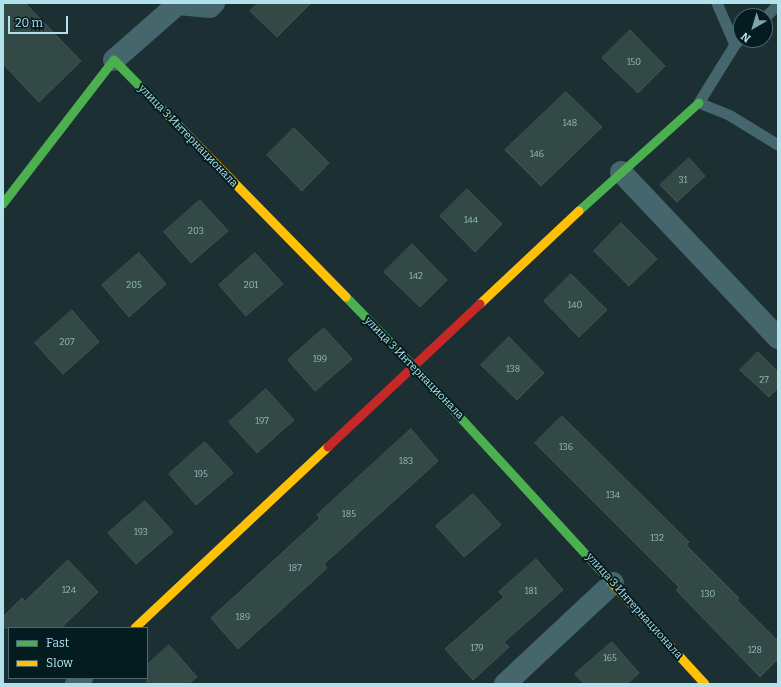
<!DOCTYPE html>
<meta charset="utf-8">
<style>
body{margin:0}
#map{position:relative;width:781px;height:687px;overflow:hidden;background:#1c2f33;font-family:Bitter,serif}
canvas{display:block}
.frame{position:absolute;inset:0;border:4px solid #b1e1eb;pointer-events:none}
.legend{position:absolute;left:8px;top:627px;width:140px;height:52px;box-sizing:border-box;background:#041b20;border:1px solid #496a71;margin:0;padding:5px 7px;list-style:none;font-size:12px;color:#b1e1eb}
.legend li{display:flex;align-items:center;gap:8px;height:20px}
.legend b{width:20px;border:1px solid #496a71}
.north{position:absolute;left:733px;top:8px;width:40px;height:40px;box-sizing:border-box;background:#041b20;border:1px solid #496a71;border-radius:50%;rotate:218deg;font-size:11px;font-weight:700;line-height:16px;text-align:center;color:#b1e1eb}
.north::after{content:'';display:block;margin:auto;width:14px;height:18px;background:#7da3ab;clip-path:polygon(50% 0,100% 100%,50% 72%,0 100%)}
.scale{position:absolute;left:8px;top:16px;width:60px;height:18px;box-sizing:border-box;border:2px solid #b1e1eb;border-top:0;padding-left:5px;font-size:12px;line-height:14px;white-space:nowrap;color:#b1e1eb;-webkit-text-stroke:3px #041b20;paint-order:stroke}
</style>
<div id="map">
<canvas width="781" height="687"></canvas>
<div class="frame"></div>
<ul class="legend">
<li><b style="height:5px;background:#4caf50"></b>Fast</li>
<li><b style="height:5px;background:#ffc107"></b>Slow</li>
</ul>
<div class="north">N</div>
<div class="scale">20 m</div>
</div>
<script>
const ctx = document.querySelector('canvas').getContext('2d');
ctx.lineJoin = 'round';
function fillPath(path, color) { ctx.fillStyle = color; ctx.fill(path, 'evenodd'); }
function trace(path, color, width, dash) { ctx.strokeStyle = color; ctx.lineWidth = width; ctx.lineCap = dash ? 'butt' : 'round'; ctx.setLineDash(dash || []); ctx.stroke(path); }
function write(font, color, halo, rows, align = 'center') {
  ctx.font = font + ' Bitter,serif'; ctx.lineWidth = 4; ctx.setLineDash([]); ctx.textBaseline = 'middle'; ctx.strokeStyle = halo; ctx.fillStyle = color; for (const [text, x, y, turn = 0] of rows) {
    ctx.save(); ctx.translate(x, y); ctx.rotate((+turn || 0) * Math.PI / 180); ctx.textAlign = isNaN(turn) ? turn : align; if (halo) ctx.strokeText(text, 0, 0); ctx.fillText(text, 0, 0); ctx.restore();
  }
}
const building = new Path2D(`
 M3,3h22l56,58 -42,41 -36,-38z
 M258,3h53l-34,34 -27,-26z
 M630,30l35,36 -27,27 -36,-35z
 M566,92l36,35 -61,59 -36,-36z
 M294,128l35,35 -27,28 -35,-36z
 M689,158l16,18 -28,26 -17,-17z
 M467,189l35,35 -27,28 -35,-36z
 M200,200l28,31 -37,32 -27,-31z
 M621,223l36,36 -28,27 -35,-35z
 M412,244l35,36 -27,27 -36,-35z
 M139,253l27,31 -37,33 -27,-32z
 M255,253l28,31 -37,32 -27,-31z
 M571,274l36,36 -28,27 -35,-36z
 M72,310l27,32 -36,32 -28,-31z
 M324,328l28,31 -37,32 -27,-31z
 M509,337l35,36 -27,27 -36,-35z
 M758,352l20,20v16l-9,9 -29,-27z
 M266,389l28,31 -37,33 -28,-31z
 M562,416l127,126 -3,3 53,53 -2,2 41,41v18l-18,18 -84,-87 3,-3 -144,-144z
 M411,429l27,32 -114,103 3,4 -89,81 -27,-31 109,-100 -3,-3z
 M205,442l28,31 -37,32 -27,-31z
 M473,494l28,31 -37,32 -28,-31z
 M145,501l28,31 -37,32 -28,-31z
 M536,559l27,31 -59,52 5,5 -36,33 -28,-31 59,-52 -5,-5z
 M68,560l30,32 -37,36h-58v-11l19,-19 3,3z
 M612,642l27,31 -12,11h-43l-9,-10z
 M169,645l28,32 -9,7h-41v-19z`);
const lane = new Path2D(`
 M717,3l18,42
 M765,18l13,-13
 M741,39l-6,6 -36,58 30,12 49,30`);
const street = new Path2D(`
 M178,4l32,3 4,-4
 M114,60l65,-57
 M621,172l157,166
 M76,684l6,-6
 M505,684l108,-101`);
const fast = new Path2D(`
 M3,204l111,-144 54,55
 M579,211l120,-108
 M346,297l67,69 199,217`);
const slow = new Path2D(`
 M168,115l178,182
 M480,304l99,-93
 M612,583l93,101
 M135,628l193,-181`);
const jam = new Path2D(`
 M328,447l152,-143`);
const numberNames = [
 ["150",634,62],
 ["148",570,123],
 ["146",537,154],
 ["31",683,180],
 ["144",471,220],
 ["203",196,231],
 ["142",416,276],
 ["205",134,285],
 ["201",251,285],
 ["140",575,305],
 ["207",67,342],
 ["199",320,359],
 ["138",513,369],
 ["27",764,380],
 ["197",262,421],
 ["136",566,447],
 ["183",406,461],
 ["195",201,474],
 ["134",613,495],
 ["185",349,514],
 ["193",141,532],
 ["132",657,538],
 ["187",295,568],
 ["124",69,590],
 ["181",531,591],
 ["130",708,594],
 ["189",243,617],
 ["179",477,648],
 ["128",755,650],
 ["165",610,658]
];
const streetNames = [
 ["улица 3 Интернационала",188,136,46],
 ["улица 3 Интернационала",414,368,46],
 ["улица 3 Интернационала",634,606,48]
];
fillPath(building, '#334945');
trace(building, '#3e5752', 1);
trace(lane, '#45666c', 11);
trace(street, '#45666c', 22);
trace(fast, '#4caf50', 9);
trace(slow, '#ffc107', 9);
trace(jam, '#c62828', 9);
write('9px', '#92bbc2', null, numberNames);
write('11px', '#b1e1eb', '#041b20', streetNames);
</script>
